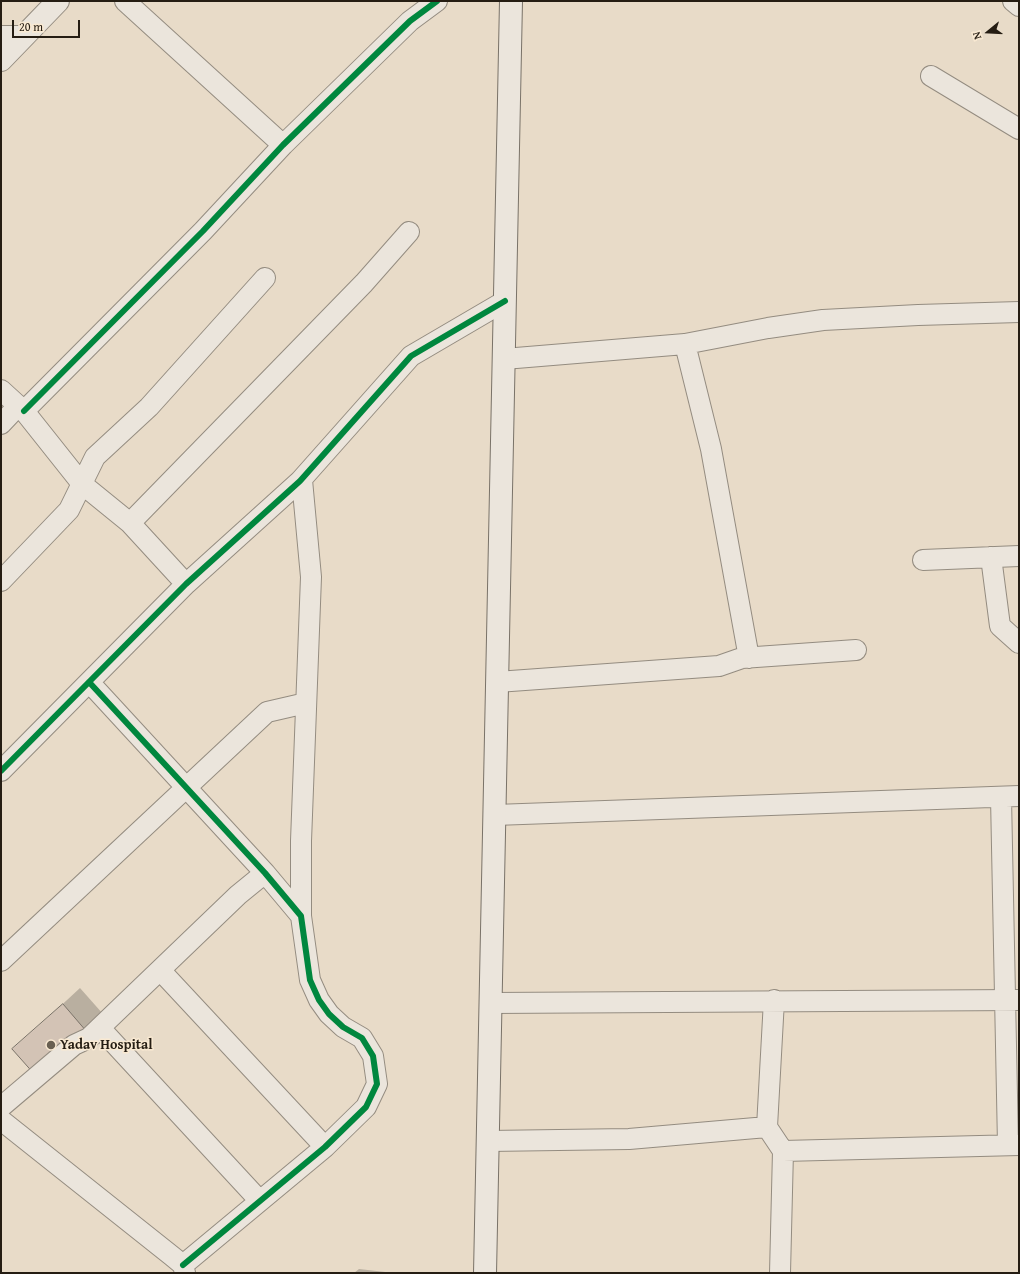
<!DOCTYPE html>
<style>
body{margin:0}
#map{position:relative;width:1020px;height:1274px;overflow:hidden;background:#e8dbc8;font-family:"Gentium Book Plus",serif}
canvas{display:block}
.frame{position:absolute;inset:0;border:2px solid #251d13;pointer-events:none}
.north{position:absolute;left:968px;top:12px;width:40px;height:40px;-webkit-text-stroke:3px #f9e9d2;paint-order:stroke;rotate:252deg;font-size:11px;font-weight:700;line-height:16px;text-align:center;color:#251d13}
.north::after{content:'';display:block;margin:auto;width:14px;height:18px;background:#251d13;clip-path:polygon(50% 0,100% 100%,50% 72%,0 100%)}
.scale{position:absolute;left:12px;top:20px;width:68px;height:18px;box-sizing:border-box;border:2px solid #251d13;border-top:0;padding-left:5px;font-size:12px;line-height:14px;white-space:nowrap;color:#251d13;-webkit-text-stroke:3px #f9e9d2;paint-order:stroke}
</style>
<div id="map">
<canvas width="1020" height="1274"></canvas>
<div class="frame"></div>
<div class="north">N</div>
<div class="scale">20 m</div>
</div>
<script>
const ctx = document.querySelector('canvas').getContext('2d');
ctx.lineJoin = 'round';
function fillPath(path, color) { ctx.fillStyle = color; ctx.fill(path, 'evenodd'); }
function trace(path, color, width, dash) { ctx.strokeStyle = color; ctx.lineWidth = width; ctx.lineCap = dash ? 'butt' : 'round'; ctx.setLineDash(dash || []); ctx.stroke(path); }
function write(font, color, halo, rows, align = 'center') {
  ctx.font = font + ' "Gentium Book Plus",serif'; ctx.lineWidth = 3; ctx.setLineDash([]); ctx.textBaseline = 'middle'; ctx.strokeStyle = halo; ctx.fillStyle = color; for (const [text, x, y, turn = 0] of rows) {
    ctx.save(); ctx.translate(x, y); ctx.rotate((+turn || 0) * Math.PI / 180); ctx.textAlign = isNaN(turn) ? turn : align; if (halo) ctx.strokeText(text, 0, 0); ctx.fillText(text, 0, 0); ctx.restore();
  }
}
const shadow = new Path2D(`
 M80,988l23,26 -67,61 -22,-26z
 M359,1269l35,4h-40z`);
const building = new Path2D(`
 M63,1004l24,28 -51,44 -24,-27z`);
const minor = new Path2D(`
 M125,1l158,144
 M1013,1l6,5
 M1,36h24
 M931,76l88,53
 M685,344l26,105 38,209
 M504,359l181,-15 83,-16 55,-8 95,-5 101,-3
 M1,390l23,21 58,73 48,39 56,61
 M24,411l179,-180 80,-86 127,-124 27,-20
 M1,424l17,-18
 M130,523l234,-240 45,-51
 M991,557l9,69 19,17
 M923,560l96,-4
 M1,581l68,-71 26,-53 54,-50 116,-129
 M89,682l176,191 36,43 9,64 9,20 10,14 14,13 19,11 11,18 4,28 -11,23 -41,40 -142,118
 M497,682l222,-16 23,-8 114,-8
 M1,771l185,-187 114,-103 111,-125 94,-55
 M1001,797l7,348
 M495,815l524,-19
 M301,916v-75l10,-264 -9,-97
 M1,961l266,-249 39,-9
 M160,970l165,177
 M774,1000l-7,127 16,24 236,-6
 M491,1003l528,-3
 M100,1028l159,172
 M1,1107l73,-62 15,-7 149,-143 27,-22
 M1,1120l171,136 11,9 2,8
 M488,1141l141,-2 138,-12
 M780,1273l3,-122`);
const tertiary = new Path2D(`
 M1,60l57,-59`);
const secondary = new Path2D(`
 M485,1273l26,-1272`);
const cycleway = new Path2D(`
 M24,411l179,-180 80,-86 127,-124 27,-20
 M89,682l176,191 36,43 9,64 9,20 10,14 14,13 19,11 11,18 4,28 -11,23 -41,40 -142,118
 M1,771l185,-187 114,-103 111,-125 94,-55`);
const markers = [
 [51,1045,5,"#696052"]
];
const poiNames = [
 ["Yadav Hospital",60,1045]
];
fillPath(shadow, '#0003');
fillPath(building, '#d3c3b5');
trace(building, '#797268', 1);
trace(minor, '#948c80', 22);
trace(tertiary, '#948c80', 24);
trace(secondary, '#797268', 24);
trace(minor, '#ebe5dc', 20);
trace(tertiary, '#ebe5dc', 22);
trace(secondary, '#ebe5dc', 22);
trace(cycleway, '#00873e', 6);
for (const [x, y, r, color] of markers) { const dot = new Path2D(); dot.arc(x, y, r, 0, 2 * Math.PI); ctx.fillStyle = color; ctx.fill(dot); trace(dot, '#f9e9d2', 1.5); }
write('bold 14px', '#251d13', '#f9e9d2', poiNames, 'left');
</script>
